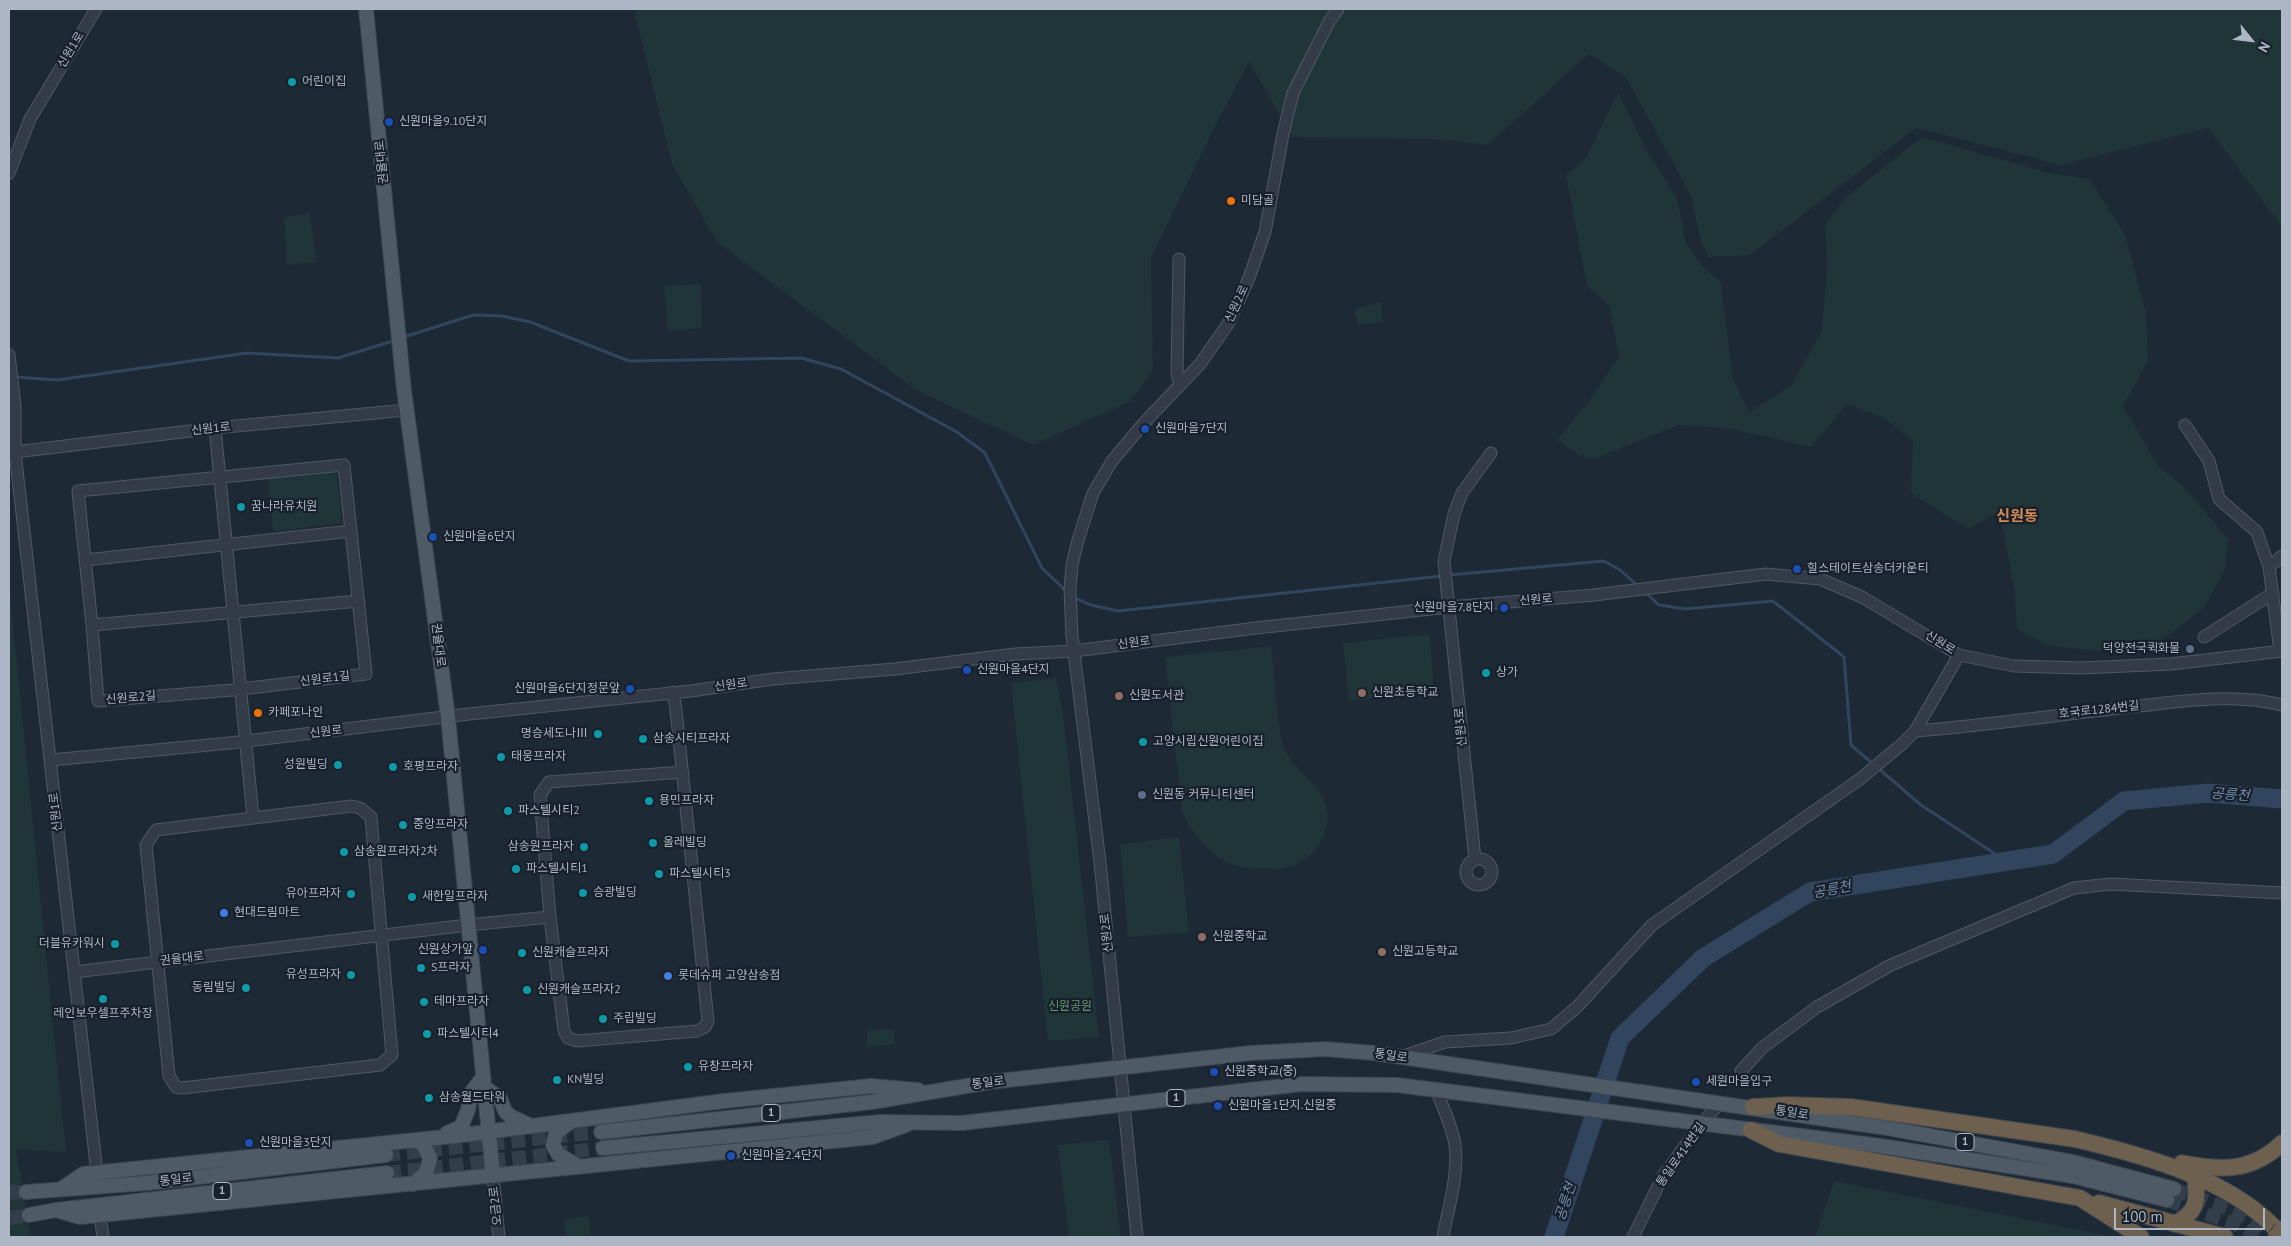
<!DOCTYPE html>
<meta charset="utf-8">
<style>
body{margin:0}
#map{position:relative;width:2291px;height:1246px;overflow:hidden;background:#1e2936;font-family:"PT Sans",sans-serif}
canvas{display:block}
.frame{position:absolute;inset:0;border:10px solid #acb6c4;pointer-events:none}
.north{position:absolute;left:2226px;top:15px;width:50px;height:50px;-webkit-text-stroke:4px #18202b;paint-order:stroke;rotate:119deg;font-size:14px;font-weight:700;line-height:20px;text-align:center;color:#acb6c4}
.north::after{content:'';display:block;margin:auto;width:18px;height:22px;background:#acb6c4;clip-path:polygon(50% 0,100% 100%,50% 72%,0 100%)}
.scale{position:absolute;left:2114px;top:1208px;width:151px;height:22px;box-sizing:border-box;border:2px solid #acb6c4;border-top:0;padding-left:6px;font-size:15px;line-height:18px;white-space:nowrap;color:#acb6c4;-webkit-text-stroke:4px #18202b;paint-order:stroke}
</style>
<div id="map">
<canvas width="2291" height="1246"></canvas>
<div class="frame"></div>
<div class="north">N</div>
<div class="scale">100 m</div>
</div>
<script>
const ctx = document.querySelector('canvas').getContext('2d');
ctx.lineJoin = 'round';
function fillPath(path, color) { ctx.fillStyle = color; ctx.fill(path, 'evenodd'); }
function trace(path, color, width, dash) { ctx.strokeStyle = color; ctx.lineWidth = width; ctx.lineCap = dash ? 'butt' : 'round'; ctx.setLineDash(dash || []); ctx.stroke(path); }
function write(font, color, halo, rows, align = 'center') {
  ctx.font = font + ' "PT Sans","Noto Sans KR",sans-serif'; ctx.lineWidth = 4.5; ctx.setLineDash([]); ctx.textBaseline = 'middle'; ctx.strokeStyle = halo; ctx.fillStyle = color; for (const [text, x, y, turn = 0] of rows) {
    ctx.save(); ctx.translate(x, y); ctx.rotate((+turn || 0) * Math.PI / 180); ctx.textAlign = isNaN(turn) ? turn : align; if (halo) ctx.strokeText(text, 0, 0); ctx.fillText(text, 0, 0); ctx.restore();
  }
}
const green = new Path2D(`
 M634,9h1648v218l-74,-99 -147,37 -145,-37 -166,127 -42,2 -8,-19 -9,-42 -65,-119 -37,-23 -101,91 -52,-6 -143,-2 -44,-75 -34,64 -64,132 2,112 -22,31 -98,44 -117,-55 -199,-148 -45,-78z
 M1618,92l28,57 31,49 9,45 16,23 19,16 12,97 16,33 42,-26 31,-55 5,-62 -2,-44 19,-26 78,-62 131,37 37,5 35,56 21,77 2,49 -25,45 36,61 25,20 44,52 -3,30 -21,39 -51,39 -29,6 -75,-7 -32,-17 -2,-36 -15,-81 -32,17 -57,-36 2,-52 -29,-23 -37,-14 -36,43 -83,-19 -50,-3 -84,34 -14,-3 -23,-16 32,-39 30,-44 -10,-52 -22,-19 -21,-111 20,-17z
 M310,213l6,49 -29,3 -3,-48z
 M701,284l1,44 -34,3 -4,-45z
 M1381,302l2,20 -25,3 -3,-16z
 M337,473l5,50 -69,9 -5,-53z
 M9,586l57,566 -50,-2 15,87h-22z
 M1430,634l4,59 -85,8 -6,-58z
 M1271,646c4,29 5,68 11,95 9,36 62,50 41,96 -5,11 -14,22 -26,27 -19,8 -60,7 -78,-6 -15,-11 -31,-30 -37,-47l-17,-154z
 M1056,678l7,35 36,324 -51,4 -37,-358z
 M1179,837l10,96 -61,4 -8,-93z
 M894,1029l1,15 -28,3v-17z
 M1109,1140l12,97h-52l-11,-92z
 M1834,1181l280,56h-299z
 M589,1216l2,21h-25l-2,-18z`);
const stream = new Path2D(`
 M401,338l72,-23 29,1 28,6 99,39 172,-3 40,11 116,63 28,21 57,115 26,25
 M14,377l43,3 190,-27 91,5 58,-18
 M1449,575l155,-14 16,9 18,16
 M1645,592l14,13 26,4 88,-8 71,56 7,88 22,19
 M1073,597l18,8 27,6 324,-35
 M1878,768l43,37 85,56`);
const river = new Path2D(`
 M1554,1237l66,-199 83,-80 107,-66 243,-38 71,-53 84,-8 74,6`);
const minorTunnel = new Path2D(`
 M9,1189l7,3`);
const majorTunnel = new Path2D(`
 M386,1155l215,-23
 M387,1173l216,-25
 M2174,1189l62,23 36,17
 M9,1193l17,-1
 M2167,1200l68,24 24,13
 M9,1218l20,-3`);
const minor = new Path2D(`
 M9,173l21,-54 66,-110
 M1179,259l-2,114 3,12
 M9,355l6,51v46l82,721
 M2185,425l24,36 10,38 38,33 12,35 11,84
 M215,428l38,389
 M15,452l200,-24 192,-18
 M344,465l22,209 -133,16 -135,11 -6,-76 -14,-134z
 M86,560l265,-29
 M2269,567l13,-11
 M92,625l267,-24
 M2204,637l69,-44
 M673,692l3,18 32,311 -3,6 -8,4 -120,10 -9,-3 -4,-7 -14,-114 -10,-122 9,-13 134,-10
 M1915,731c75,-6 149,-17 223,-25 48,-5 97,-13 144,-1
 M51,760l179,-17 239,-29 222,-23 82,-12 122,-10 120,-15 59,-3 182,-23 193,-21 145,-12 172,-21 54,5 42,18 97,58 55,11 67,2 90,-4 111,-13
 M351,806l9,2 11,9 21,238 -12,10 -198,23 -6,-1 -7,-11 -23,-231 10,-15z
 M1466 872a13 13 0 1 1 26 0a13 13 0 1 1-26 0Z
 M1475,859l-31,-298 10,-47 8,-21 29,-40
 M74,972l394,-47 82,-8
 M1401,1057l44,-15 66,-4 40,-9 26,-22 75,-82 208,-146 42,-35 13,-13 44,-76
 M1741,1071l21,-23 55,-41 74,-42 183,-77 37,-4 171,9
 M1436,1090c7,17 16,36 19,55 4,30 -7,63 -12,92
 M493,1176l6,61
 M100,1215l3,22
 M1137,1237l-37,-375 -28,-226 -2,-47 2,-24 6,-25 15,-47 19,-32 31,-37 57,-60 28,-40 21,-46 16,-46 18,-98 10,-41 36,-71 9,-13
 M1633,1237l30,-61 38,-52 19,-21`);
const major = new Path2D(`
 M366,9l38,381 44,327 45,459
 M484,1087l16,11 5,13 5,5 21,10
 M569,1123l-13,10 -3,12 5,9 21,13
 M601,1132l271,-30 118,-20 261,-29 74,-4 49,4 513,75 186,34 101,27
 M447,1133l14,-6 7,-17 3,-17 12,-16
 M603,1148l277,-26 82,1 340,-39 95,1 484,61 192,30 94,24
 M413,1184l13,-11 4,-15 -7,-14 -8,-4
 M61,1189l22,-15 372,-38 269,-35 147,-15 47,4
 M26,1192l121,-9 239,-28
 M56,1210l24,7 20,-2 773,-78 33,-12
 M29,1215l27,-5 331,-37`);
const highway = new Path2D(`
 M1753,1107l34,-2 64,2 224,32c68,16 161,41 207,97
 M1751,1130l28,14 301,54 61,39
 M2182,1163c39,8 70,9 100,-20
 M2099,1203l126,34
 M2175,1224c25,-14 22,-24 20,-50`);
const highwayBridge = new Path2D(`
 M2276,1237l6,-8`);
const markers = [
 [292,82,5,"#0f9aa8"],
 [389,122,5,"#1a4fb4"],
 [1231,201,5,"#e8710a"],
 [1145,429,5,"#1a4fb4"],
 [241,507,5,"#0f9aa8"],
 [433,537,5,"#1a4fb4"],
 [1797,569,5,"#1a4fb4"],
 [1504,608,5,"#1a4fb4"],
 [2190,649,5,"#5c6f8a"],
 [967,670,5,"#1a4fb4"],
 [1486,673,5,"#0f9aa8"],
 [630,689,5,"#1a4fb4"],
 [1362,693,5,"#8d6e63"],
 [1119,696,5,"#8d6e63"],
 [258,713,5,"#e8710a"],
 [598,734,5,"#0f9aa8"],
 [643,739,5,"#0f9aa8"],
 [1143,742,5,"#0f9aa8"],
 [501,757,5,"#0f9aa8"],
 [338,765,5,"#0f9aa8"],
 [393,767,5,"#0f9aa8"],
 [1142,795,5,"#5c6f8a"],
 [649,801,5,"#0f9aa8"],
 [508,811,5,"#0f9aa8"],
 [403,825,5,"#0f9aa8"],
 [653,843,5,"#0f9aa8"],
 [584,847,5,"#0f9aa8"],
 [344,852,5,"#0f9aa8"],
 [516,869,5,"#0f9aa8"],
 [659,874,5,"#0f9aa8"],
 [583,893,5,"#0f9aa8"],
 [351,894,5,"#0f9aa8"],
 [412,897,5,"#0f9aa8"],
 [224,913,5,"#3f7fe0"],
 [1202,937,5,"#8d6e63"],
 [115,944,5,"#0f9aa8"],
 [483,950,5,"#1a4fb4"],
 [1382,952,5,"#8d6e63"],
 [522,953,5,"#0f9aa8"],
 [421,968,5,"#0f9aa8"],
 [351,975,5,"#0f9aa8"],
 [668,976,5,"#3f7fe0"],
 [246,988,5,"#0f9aa8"],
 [527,990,5,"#0f9aa8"],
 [103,999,5,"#0f9aa8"],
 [424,1002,5,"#0f9aa8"],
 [603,1019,5,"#0f9aa8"],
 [427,1034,5,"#0f9aa8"],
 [688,1067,5,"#0f9aa8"],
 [1214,1072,5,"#1a4fb4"],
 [557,1080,5,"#0f9aa8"],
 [1696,1082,5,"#1a4fb4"],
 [429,1098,5,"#0f9aa8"],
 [1218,1106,5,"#1a4fb4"],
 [249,1143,5,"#1a4fb4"],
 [731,1156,5,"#1a4fb4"]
];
const shields = [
 [1176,1098,18],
 [771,1113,18],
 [1965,1142,18],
 [222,1191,18]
];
const shieldNames = [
 ["1",1176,1098],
 ["1",771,1113],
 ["1",1965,1142],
 ["1",222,1191]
];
const streetNames = [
 ["신원1로",71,50,-59],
 ["권율대로",382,162,-96],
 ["신원2로",1237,304,-65],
 ["신원1로",211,429,-6],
 ["신원로",1536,600,-5],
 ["신원로",1134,643,-7],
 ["신원로",1940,643,32],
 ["권율대로",438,645,83],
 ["신원로1길",325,679,-7],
 ["신원로",731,685,-8],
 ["신원로2길",131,698,-5],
 ["호국로1284번길",2099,710,-6],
 ["신원3로",1461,727,-95],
 ["신원로",326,732,-6],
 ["신원1로",56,812,-96],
 ["신원2로",1107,933,-96],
 ["권율대로",182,959,-7],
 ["통일로",1391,1056,8],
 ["통일로",988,1083,-7],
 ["통일로",1792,1113,9],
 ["통일로414번길",1681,1155,-55],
 ["통일로",176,1180,-7],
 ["오금2로",496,1206,-96]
];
const poiNames = [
 ["어린이집",302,82],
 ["신원마을9.10단지",399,122],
 ["미담골",1241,201],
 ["신원마을7단지",1155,429],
 ["꿈나라유치원",251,507],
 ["신원마을6단지",443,537],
 ["힐스테이트삼송더카운티",1807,569],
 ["신원마을7.8단지",1494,608,"right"],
 ["덕양전국퀵화물",2180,649,"right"],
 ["신원마을4단지",977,670],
 ["상가",1496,673],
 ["신원마을6단지정문앞",620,689,"right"],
 ["신원초등학교",1372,693],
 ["신원도서관",1129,696],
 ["카페포나인",268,713],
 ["명승세도나Ⅲ",588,734,"right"],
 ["삼송시티프라자",653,739],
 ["고양시립신원어린이집",1153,742],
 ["태웅프라자",511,757],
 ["성원빌딩",328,765,"right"],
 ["호평프라자",403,767],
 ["신원동 커뮤니티센터",1152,795],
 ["용민프라자",659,801],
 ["파스텔시티2",518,811],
 ["중앙프라자",413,825],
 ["올레빌딩",663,843],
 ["삼송원프라자",574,847,"right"],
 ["삼송원프라자2차",354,852],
 ["파스텔시티1",526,869],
 ["파스텔시티3",669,874],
 ["승광빌딩",593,893],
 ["유아프라자",341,894,"right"],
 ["새한일프라자",422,897],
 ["현대드림마트",234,913],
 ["신원중학교",1212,937],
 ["더블유카워시",105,944,"right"],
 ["신원상가앞",473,950,"right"],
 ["신원고등학교",1392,952],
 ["신원캐슬프라자",532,953],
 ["S프라자",431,968],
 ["유성프라자",341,975,"right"],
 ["롯데슈퍼 고양삼송점",678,976],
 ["동림빌딩",236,988,"right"],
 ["신원캐슬프라자2",537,990],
 ["테마프라자",434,1002],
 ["레인보우셀프주차장",103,1014,"center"],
 ["주립빌딩",613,1019],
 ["파스텔시티4",437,1034],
 ["유창프라자",698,1067],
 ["신원중학교(중)",1224,1072],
 ["KN빌딩",567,1080],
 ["세원마을입구",1706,1082],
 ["삼송월드타워",439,1098],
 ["신원마을1단지.신원중",1228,1106],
 ["신원마을3단지",259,1143],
 ["신원마을2.4단지",741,1156]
];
const parkNames = [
 ["신원공원",1070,1007]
];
const waterNames = [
 ["공릉천",2230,795,4],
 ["공릉천",1832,890,-11],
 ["공릉천",1566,1202,-72]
];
const quarterNames = [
 ["신원동",2017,517]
];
fillPath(green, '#203537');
trace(stream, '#31455e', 3);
trace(river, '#31455e', 19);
trace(minorTunnel, '#333e4b', 11, [11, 5.5]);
trace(majorTunnel, '#333e4b', 14, [14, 7]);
trace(minor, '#4f5965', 13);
trace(major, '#3b4450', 16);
trace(highway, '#3a434e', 18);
trace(minor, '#323b47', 11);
trace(major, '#4f5a67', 14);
trace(highway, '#6d604f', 16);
trace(highwayBridge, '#3a434e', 18, []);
trace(highwayBridge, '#6d604f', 16);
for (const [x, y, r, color] of markers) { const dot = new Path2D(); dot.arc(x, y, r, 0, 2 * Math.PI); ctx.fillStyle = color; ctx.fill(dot); trace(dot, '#18202b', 2); }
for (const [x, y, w] of shields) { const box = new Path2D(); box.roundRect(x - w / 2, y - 8.5, w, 17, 4); ctx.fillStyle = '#18202b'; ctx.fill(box); trace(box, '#acb6c4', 1); }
write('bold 11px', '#acb6c4', null, shieldNames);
write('12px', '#acb6c4', '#18202b', streetNames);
write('12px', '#acb6c4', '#18202b', poiNames, 'left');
write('12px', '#63946d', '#18202b', parkNames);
write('italic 14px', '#738eae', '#18202b', waterNames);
write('bold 15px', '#d58a55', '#18202b', quarterNames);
</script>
